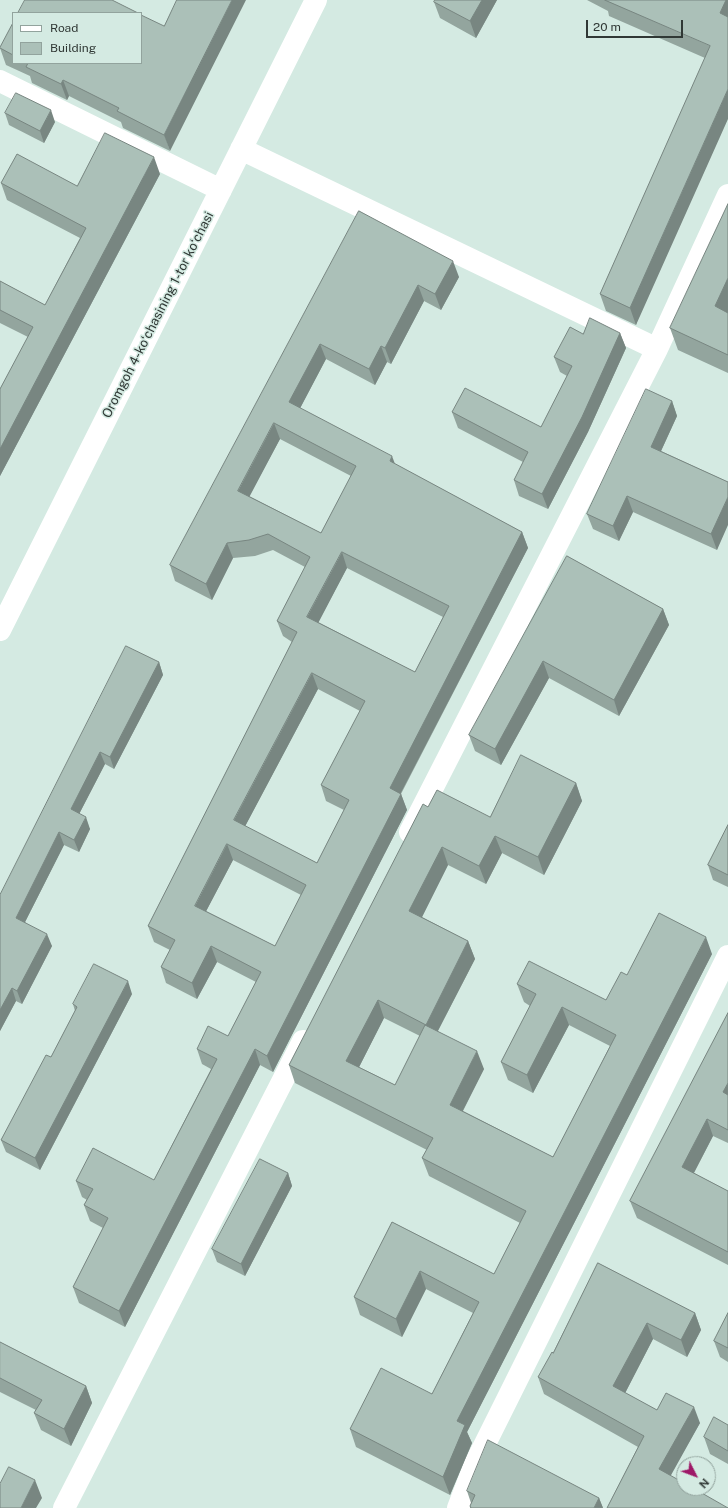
<!DOCTYPE html>
<meta charset="utf-8">
<style>
body{margin:0}
#map{position:relative;width:728px;height:1508px;overflow:hidden;background:#d4eae2;font-family:"Public Sans",sans-serif}
canvas{display:block}
.legend{position:absolute;left:12px;top:12px;width:130px;height:52px;box-sizing:border-box;background:#d4eae2;border:1px solid #92a39d;margin:0;padding:5px 7px;list-style:none;font-size:12px;color:#303835}
.legend li{display:flex;align-items:center;gap:8px;height:20px}
.legend b{width:20px;border:1px solid #92a39d}
.north{position:absolute;left:676px;top:1456px;width:40px;height:40px;box-sizing:border-box;background:#d4eae2;border:1px solid #92a39d;border-radius:50%;rotate:132deg;font-size:11px;font-weight:700;line-height:16px;text-align:center;color:#303835}
.north::after{content:'';display:block;margin:auto;width:14px;height:18px;background:#9e1867;clip-path:polygon(50% 0,100% 100%,50% 72%,0 100%)}
.scale{position:absolute;left:586px;top:20px;width:97px;height:18px;box-sizing:border-box;border:2px solid #303835;border-top:0;padding-left:5px;font-size:12px;line-height:14px;white-space:nowrap;color:#303835;-webkit-text-stroke:3px #d4eae2;paint-order:stroke}
</style>
<div id="map">
<canvas width="728" height="1508"></canvas>
<ul class="legend">
<li><b style="height:5px;background:#fff"></b>Road</li>
<li><b style="height:11px;background:#abc0b8"></b>Building</li>
</ul>
<div class="north">N</div>
<div class="scale">20 m</div>
</div>
<script>
const ctx = document.querySelector('canvas').getContext('2d');
ctx.lineJoin = 'round';
function trace(path, color, width, dash) { ctx.strokeStyle = color; ctx.lineWidth = width; ctx.lineCap = dash ? 'butt' : 'round'; ctx.setLineDash(dash || []); ctx.stroke(path); }
function fillPath(path, color) { ctx.fillStyle = color; ctx.fill(path, 'evenodd'); }
function write(font, color, halo, rows, align = 'center') {
  ctx.font = font + ' "Public Sans",sans-serif'; ctx.lineWidth = 3; ctx.setLineDash([]); ctx.textBaseline = 'middle'; ctx.strokeStyle = halo; ctx.fillStyle = color; for (const [text, x, y, turn = 0] of rows) {
    ctx.save(); ctx.translate(x, y); ctx.rotate((+turn || 0) * Math.PI / 180); ctx.textAlign = isNaN(turn) ? turn : align; if (halo) ctx.strokeText(text, 0, 0); ctx.fillText(text, 0, 0); ctx.restore();
  }
}
const minor = new Path2D(`
 M0,81l221,109
 M241,149l416,200
 M0,630l316,-630
 M410,832l247,-483 71,-154
 M64,1508l239,-467
 M458,1508l17,-44 253,-508`);
const wall = new Path2D(`
 M497,0l-21,38 -36,-20 -6,-16z
 M587,0h141l-92,325 -30,-14 -6,-17 105,-236 -96,-42 -1,-5z
 M13,23v40h128l29,88 -47,-23 -2,-6 -52,-26 -2,4 -35,-17 -2,-7 -24,-11 -6,-17z
 M5,113l50,9 -11,21 -35,-18z
 M160,174l-160,302v-87l28,-52 -28,-14v-42l45,24 35,-67 -73,-38 -6,-17 76,3z
 M728,204v169l-50,-23 -8,-22z
 M359,211l100,66 -18,33 -17,-9 -33,63 -4,-2 -12,23 -49,-26 -26,49 95,56 127,68 6,16 -127,246 6,16 -134,262 -13,-7 -135,262 -46,-24 -6,-16 30,-59 -13,-7 -6,-16 3,-5 -5,-3 -6,-16 78,-1 57,-111 -9,-5 -5,-15 31,-13 28,-54 -39,-20 -20,37 -31,-16 -5,-16 9,-17 -16,-8 -6,-16 144,-284 -9,-6 -6,-15 28,-54 -32,-17 -18,6 -22,2 -21,42 -37,-19 -5,-16zM280,439l71,37 -30,57 -72,-37zM347,568l96,49 -28,55 -97,-50zM318,689l42,22 -39,74 5,16 18,9 -27,53 -72,-37zM233,860l68,35 -26,51 -69,-35z
 M620,333l6,15 -38,84 -40,77 -29,-13 -5,-16 9,-18 -65,-34 -6,-16 89,15 26,-51 -7,-4 -6,-15 29,-23z
 M672,401l5,15 -16,35 67,31 -11,68 -84,-38 -14,29 -26,-12 -6,-15z
 M567,556l96,53 6,16 -50,91 -70,-38 -48,87 -26,-14 -6,-16z
 M159,662l4,13 -49,94 -9,-5 -26,50 11,15 -11,23 -15,-7 -39,77 27,24 -30,58 -6,-3 -16,30v-136z
 M576,783l6,18 -38,74 -42,-22 -16,31 -38,-19 -26,52 46,24 7,18 -37,72 46,38 -21,42 90,46 57,-111 -41,-21 -36,68 -25,-13 -7,-18 29,-56 -6,-4 -7,-18 89,16 21,-25 85,-21 -245,478 5,11 -22,52 -94,-48 -6,-18 82,-35 41,-81 -47,-24 -24,48 -42,-22 -6,-18 38,-75 102,52 26,-51 -91,-47 -7,-18 5,-8 -132,-67 -6,-18 139,-258 62,10zM384,1018l36,18 -25,49 -36,-18z
 M728,825v62l-15,-7 -5,-15z
 M132,994l-92,176 -34,-18 -5,-12 50,-83 24,-46 -2,-7z
 M728,1013v130l-15,-7 -19,37 34,18v74l-91,-47 -7,-17z
 M288,1173l4,13 -47,90 -28,-14 -5,-13z
 M598,1263l97,50 6,17 -14,27 -34,-18 -28,54 32,17 43,13 -30,52 -63,33 31,-61 -94,-53 -6,-17 15,-24z
 M728,1313v49l-8,-5 -6,-16z
 M0,1342l86,44 6,17 -21,43 -30,-16 -7,-17 2,-3 -36,-18z
 M728,1425v39l-18,-10 -6,-17z
 M467,1491l132,7 4,10h-133l1,-5z`);
const shadedWall = new Path2D(`
 M232,0h14l-76,151 -6,-16z
 M482,0h15l-21,38 -6,-17z
 M726,0h2v25l-8,-12z
 M63,80l6,16 -2,4 -6,-16z
 M728,89v30l-92,206 -6,-17z
 M51,110l4,12 -11,21 -4,-12z
 M154,157l6,17 -160,302v-27z
 M453,261l6,16 -18,33 -6,-16z
 M728,278v38l-13,-10z
 M418,285l6,16 -33,63 -6,-16z
 M620,333l6,15 -38,84 -40,77 -6,-15z
 M320,344l6,15 -31,59 -6,-16z
 M381,346l6,16 -12,23 -6,-16z
 M672,401l5,15 -21,46 -5,-15z
 M274,423l6,16 -36,68 -6,-16z
 M392,456l6,16 -8,-11z
 M627,496l6,16 -14,29 -6,-15z
 M728,497v28l-11,25 -6,-16z
 M522,532l6,16 -133,256 -5,-16z
 M227,543l6,15 -21,42 -6,-16z
 M342,552l5,16 -34,65 -6,-16z
 M663,609l6,16 -50,91 -5,-16z
 M543,661l6,17 -48,87 -6,-16z
 M159,662l4,13 -49,94 -4,-12z
 M312,673l6,16 -78,147 -6,-16z
 M100,752l5,12 -30,58 -4,-13z
 M576,783l6,18 -38,74 -6,-18z
 M401,794l6,16 -134,262 -6,-16z
 M86,817l4,12 -11,23 -5,-12z
 M59,832l5,13 -43,85 -5,-12z
 M495,836l7,17 -16,31 -7,-18z
 M227,844l6,16 -32,61 -6,-15z
 M442,847l6,18 -32,64 -7,-18z
 M47,934l5,12 -30,58 -5,-13z
 M706,937l6,17 -245,478 5,11 -22,52 -7,-18 14,-56z
 M468,941l7,18 -43,83 -6,-17z
 M211,946l6,16 -20,37 -5,-16z
 M128,981l4,13 -92,176 -5,-12z
 M12,988l4,13 -16,30v-21z
 M378,1000l6,18 -31,61 -7,-18z
 M562,1007l7,18 -36,68 -6,-18z
 M255,1049l5,16 -135,262 -6,-16z
 M477,1051l7,18 -27,53 -7,-17z
 M728,1083v23l-5,-14z
 M707,1119l6,17 -25,48 -6,-17z
 M288,1173l4,13 -47,90 -4,-12z
 M420,1271l6,18 -24,48 -6,-18z
 M695,1313l6,17 -14,27 -6,-17z
 M647,1323l6,16 -33,64 -7,-17z
 M86,1386l6,17 -21,43 -7,-17z
 M694,1407l6,16 -35,63 -6,-17z
 M35,1480l7,18 -6,10h-15z
 M599,1498l4,10h-9z`);
const building = new Path2D(`
 M25,0h87l26,13h-120z
 M177,0h55l-68,135 -47,-24 2,-3 -56,-28 -2,4 -35,-17 2,-4h113v-48l23,11z
 M435,0h47l-12,21 -36,-19z
 M605,0h121l-6,13 8,4v72l-98,219 -30,-14 110,-248z
 M13,23v32l-13,-7z
 M16,93l35,17 -11,21 -35,-18z
 M105,133l49,24 -154,292v-60l33,-62 -33,-17v-29l45,24 41,-77 -85,-45 16,-29 60,32z
 M728,204v74l-13,28 13,7v42l-58,-27z
 M359,211l94,50 -18,33 -17,-9 -33,63 -4,-2 -12,23 -49,-25 -31,58 103,54 -2,5 132,71 -132,256 11,6 -134,262 -12,-7 -136,262 -46,-24 35,-69 -24,-13 9,-16 -17,-8 17,-33 61,32 63,-121 -20,-10 11,-23 20,10 33,-64 -50,-26 -19,37 -31,-16 14,-27 -27,-14 149,-294 -20,-11 33,-64 -42,-23 -19,6 -22,3 -21,41 -36,-19zM274,423l82,43 -35,67 -83,-42zM342,552l107,54 -34,66 -108,-55zM312,673l53,28 -44,84 28,15 -32,63 -83,-43zM227,844l79,41 -31,61 -80,-40z
 M590,318l30,15 -38,84 -40,77 -28,-14 14,-28 -76,-40 13,-24 76,39 31,-61 -18,-9 16,-30 13,7z
 M646,389l26,12 -21,46 77,35v15l-17,37 -84,-38 -14,30 -26,-12z
 M567,556l96,53 -49,91 -71,-39 -48,88 -26,-14z
 M126,646l33,16 -49,95 -10,-5 -29,57 15,8 -12,23 -15,-8 -43,86 31,16 -30,57 -5,-3 -12,22v-115z
 M521,755l55,28 -38,74 -43,-21 -16,30 -37,-19 -33,64 59,30 -42,84 -48,-25 -32,61 49,24 30,-60 52,26 -27,54 103,52 63,-122 -54,-28 -35,68 -26,-13 35,-68 -19,-10 12,-23 77,39 15,-28 6,3 32,-62 47,24 -249,484 8,4 -22,52 -93,-48 31,-61 51,26 47,-92 -59,-31 -24,48 -42,-22 38,-75 102,52 32,-63 -104,-53 11,-20 -144,-73 134,-261 5,3 9,-17 53,27z
 M728,825v50l-20,-10z
 M94,964l34,17 -93,177 -34,-18 45,-85 5,2 26,-50 -4,-3z
 M728,1013v70l-5,9 5,3v35l-21,-11 -25,48 46,24v61l-98,-51z
 M260,1159l28,14 -47,91 -29,-15z
 M598,1263l97,50 -14,27 -34,-17 -34,63 44,24 9,-17 28,14 -35,62 25,14v5h9l35,20h-121l37,-72 -106,-59 14,-25 1,1z
 M728,1313v35l-14,-7z
 M0,1342l86,44 -22,43 -30,-16 8,-13 -42,-22z
 M714,1417l14,8v26l-24,-14z
 M488,1440l111,58 -5,10h-123l-1,-2 5,-11 -8,-4z
 M9,1467l26,13 -14,28h-21v-24z`);
const streetNames = [
 ["Oromgoh 4-koʻchasining 1-tor koʻchasi",158,315,-63]
];
trace(minor, '#fff', 22);
fillPath(wall, '#93a59e');
fillPath(shadedWall, '#788681');
fillPath(building, '#abc0b8');
trace(building, '#788681', 1);
write('13px', '#303835', '#d4eae2', streetNames);
</script>
